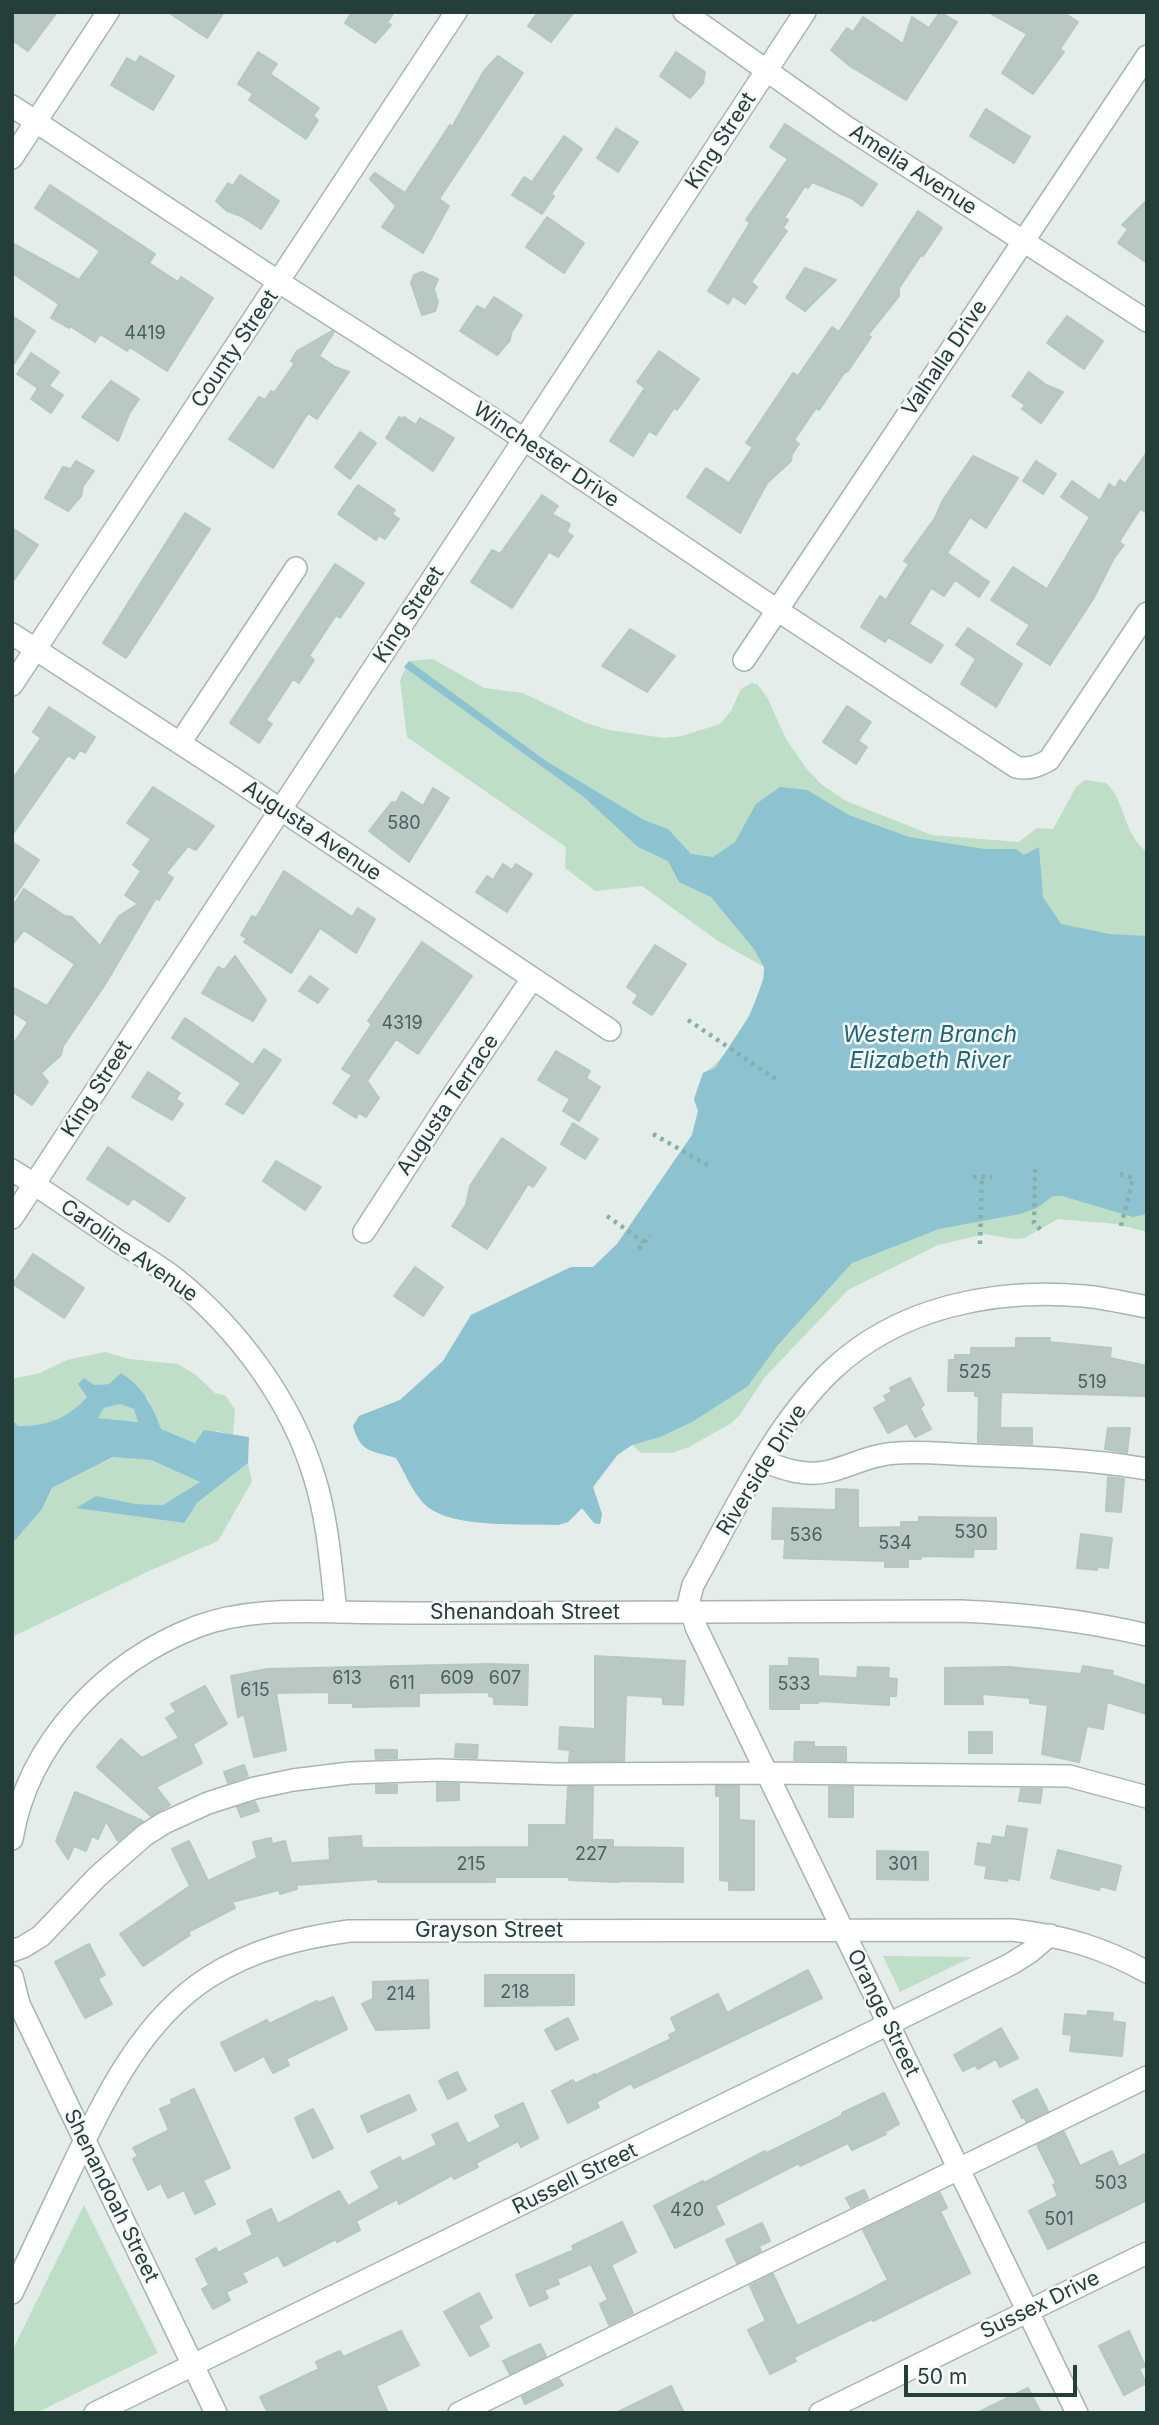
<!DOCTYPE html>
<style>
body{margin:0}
#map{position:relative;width:1159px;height:2425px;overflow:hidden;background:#e4edea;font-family:Inter,sans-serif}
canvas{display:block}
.frame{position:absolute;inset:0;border:14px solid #243f39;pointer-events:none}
.scale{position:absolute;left:904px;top:2365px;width:173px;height:32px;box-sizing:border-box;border:4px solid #243f39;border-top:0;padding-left:9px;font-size:21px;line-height:24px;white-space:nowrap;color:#243f39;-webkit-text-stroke:5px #f5faf8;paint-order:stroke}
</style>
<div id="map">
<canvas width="1159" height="2425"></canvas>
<div class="frame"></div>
<div class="scale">50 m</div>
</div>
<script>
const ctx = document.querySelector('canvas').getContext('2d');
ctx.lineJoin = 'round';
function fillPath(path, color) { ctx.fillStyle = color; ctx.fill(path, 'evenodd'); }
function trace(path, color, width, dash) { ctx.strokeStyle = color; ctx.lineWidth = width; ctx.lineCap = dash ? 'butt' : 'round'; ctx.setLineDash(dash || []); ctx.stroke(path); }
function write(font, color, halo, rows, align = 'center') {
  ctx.font = font + ' Inter,sans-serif'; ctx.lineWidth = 5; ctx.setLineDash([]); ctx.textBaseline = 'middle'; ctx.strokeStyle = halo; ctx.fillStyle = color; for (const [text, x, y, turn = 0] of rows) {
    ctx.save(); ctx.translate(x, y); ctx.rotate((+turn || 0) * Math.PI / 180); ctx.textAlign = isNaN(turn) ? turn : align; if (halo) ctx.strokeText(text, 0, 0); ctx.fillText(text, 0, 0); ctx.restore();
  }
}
const green = new Path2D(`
 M433,659l51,29 39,5 63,30 23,7 56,8 17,-2 38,-12 11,-13 10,-22 11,-6 5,1 10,13 19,42 20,29 15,16 25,17 86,34 87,7 18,-14 16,1 23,-42 9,-7 21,3c20,18 17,52 41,69v380l-31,-8 -58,-5 -34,19 -11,1 -28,-5 -47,11 -90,45 -83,87 -26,39 -9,8 -41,23 -17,6h-31l-9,-8 -14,10 -25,32 9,27 -2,10 -6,-1 -12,-15 -14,14 -10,3c-33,-1 -97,2 -124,-14 -18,-9 -28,-37 -38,-53 -26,-8 -35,-4 -43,-32l6,-10 41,-16 32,-29 11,-10 28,-46 100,-48h22l24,-23 75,-109 6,-24 -4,-12 9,-26c25,-11 61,-78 61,-106l-46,-26 -76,-55 -47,5 -30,-23 1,-21 -159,-110 -7,-57 9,-19z
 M105,1352l24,7 49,5 18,11 19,18 11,3 9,14 -2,25 -16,-4 -21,12 -36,-14 -12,-31 -39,-14 -16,1 -8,-6 2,18c-20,22 -39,29 -69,29l-6,-7v-40l28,-6 27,-13z
 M120,1404l14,5 4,13 -40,-4 6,-10z
 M114,1457l37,3 49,22 -36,23 -28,-1 -40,-8 -18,12 105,15 14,-20 51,-40 4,18 -34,60 -69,30 -137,66v-93l30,-35 10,-21z
 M883,1956l89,1 -72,35z
 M84,2205l74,148 -122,60h-24v-62z`);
const water = new Path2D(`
 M409,661l137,100 98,59 24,9 23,25 22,3 22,-15 21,-38 24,-17 27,3 42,25 60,22 75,12h32l8,6 15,-8 4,50 18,27 49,10 37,2v278l-14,3 -71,-21h-9l-16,12 -17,6 -81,15 -87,34 -75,83 -29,40 -56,36 -32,15 -28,8 -15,10 -24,32 9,27 -2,10 -6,-1 -12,-15 -14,14 -10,3c-32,-1 -97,2 -124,-14 -18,-9 -28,-37 -38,-53 -25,-8 -35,-5 -43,-32l6,-10 41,-16 32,-29 11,-10 28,-46 100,-48h22l24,-23 75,-109 6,-24 -4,-12 9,-26 12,-5 35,-53 14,-37v-11l-10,-18 -43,-52 -32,-15 -11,-21 -30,-14 -54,-50 -180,-130z
 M121,1373c22,14 31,32 40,56l34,14 9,-13 45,7 -1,26 -51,40 -13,20 -108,-15 20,-12 40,8 27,1 37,-23 -49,-22 -38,-3 -61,31 -10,21 -30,35v-125l6,7c29,0 49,-7 69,-29l-9,-13 6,-6 10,7 15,-1zM120,1404l14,5 4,13 -40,-4 6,-10z`);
const building = new Path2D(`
 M12,12h45l-29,39 -16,-11z
 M168,12h56l-17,26z
 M352,12h42l-7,11 4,2 -16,18 -30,-20z
 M538,12h36l-23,30 -23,-16z
 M940,12l17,10 -51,78 -56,-34 -19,-16 16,-22 6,4 10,-15 40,27 9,-27 17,11z
 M988,12h75l15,10 -18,27 4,3 -31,42 -31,-21 25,-39z
 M258,52l19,12 -7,10 49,34 -6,8 5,4 -12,19 -57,-39 4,-6 -15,-10z
 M676,52l29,20 -2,11 -13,15 -30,-22z
 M140,56l34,20 -21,34 -42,-25 16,-27 9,5z
 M498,56l25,17 -84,126 10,7 -26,47 -41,-26 14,-21 -26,-27 5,-6 30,20 45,-68 2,2 32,-56z
 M986,109l44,28 -16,26 -44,-27z
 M785,124l92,60 -15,22 -11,-8 -39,-16 -4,6 -3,-2 -21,32 4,2 -5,8 4,3 -36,51 6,5 -12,17 -12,-8 -5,8 -20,-13 42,-68 -4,-3 42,-61 -18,-12z
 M616,128l22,14 -20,30 -21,-14z
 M564,136l18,13 -31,45 3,2 -12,18 -30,-19 12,-18 8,5z
 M240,175l39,26 -18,28 -20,-13 -14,-5 -11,-10 12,-18 5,3z
 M50,185l105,69 -6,9 29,19 3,-5 32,21 -46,73 -37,-24 -3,4 -27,-17 -5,8 -25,-16 -1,2 -18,-10 8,-14 -47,-31v-30l67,37 21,-29 -65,-43z
 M1147,200v63l-29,-20 10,-14 -6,-4z
 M918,211l24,17 -19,28 -2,-1 -22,33v8l-31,39 3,2 -23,34 -4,2 -25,37 -3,-2 -22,32 5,4 -7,10 -1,7 -24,22 -27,50 -53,-36 19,-29 23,15 24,-36 -7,-4 47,-70 5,3 34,-49 7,5z
 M547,217l37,26 -20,30 -38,-26z
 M805,268l31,12 -31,31 -19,-13z
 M422,272l16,7 -4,10 4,13 -3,9 -13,4 -11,-32 3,-8z
 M494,297l28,18 -11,18 -1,7 -13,15 -37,-24 17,-25 8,4z
 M12,316l23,15 -23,36z
 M1067,316l36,25 -19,28 -37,-26z
 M332,331l2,1 -15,24 16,11 14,5 -32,47 -9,-6 -35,55 -44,-29 30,-42 6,3 6,-9 3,2 21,-30 -4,-2 6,-10z
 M659,351l40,28 -22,31 -3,-2 -18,27 -7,-4 -16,25 -23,-15 35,-53 -8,-6z
 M31,353l28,19 -10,14 14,9 -12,18 -20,-14 7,-11 -21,-14z
 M1029,372l17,13 17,7 -22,31 -19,-14 3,-4 -13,-9z
 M111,381l28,18 -10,15 -11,27 -36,-24z
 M399,417l3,2 2,-2 12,8 4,-7 34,20 -21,33 -47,-33z
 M360,432l16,11 -26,36 -15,-12z
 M1147,452v61l-7,-4 -21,33 5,3 -10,13 -21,41 -43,66 -33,-21 13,-19 -39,-25 22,-33 34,22 43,-72 -29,-20 11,-16 28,20 9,-17 6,4 5,-8 5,4z
 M973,456l45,22 -32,50 -16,-11 -23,36 42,29 -10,15 -24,-17 -11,16 -13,-8 -22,36 34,21 -12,18 -43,-26 -3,5 -24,-15 19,-31 6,4 23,-36 -5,-3 31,-43 8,-18z
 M76,461l18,10 -11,15 -2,10 -13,15 -23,-13 18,-31 8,2z
 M1036,461l20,13 -13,20 -20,-13z
 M358,485l37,25 -3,4 7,5 -14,20 -6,-4 -3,5 -38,-26z
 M542,495l16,11 -6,8 18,10 -3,8 6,4 -15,21 -9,-5 -37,56 -41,-26 21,-32 8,4z
 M185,513l25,16 -84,129 -23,-15z
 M12,528l26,17 -26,38z
 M335,564l29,19 -24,35 -4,-3 -27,41 5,4 -15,23 -6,-4 -27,41 6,4 -13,19 -29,-20z
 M968,628l54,36 -26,43 -35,-23 15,-25 -20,-14z
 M630,629l45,27 -28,36 -45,-26z
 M847,706l24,16 -13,19 9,6 -11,17 -33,-22z
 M49,707l46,30 -10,16 -5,-3 -6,9 -6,-4 -56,80v-55l29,-42 -8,-6z
 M153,787l61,39 -18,24 -8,-4 -22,27 7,5 -14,22 -3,-2 -52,88 -41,60 -2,9 -20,18 7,9 -16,23 -20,-14v-45l16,-24 -16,-10v-25l35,19 28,-42 -51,-34 -12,15v-38l12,-18 41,27 7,1 28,29 19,-30 19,-12 -13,-9 16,-24 -8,-6 18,-26 -24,-16z
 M433,788l16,10 -40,64 -40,-31 23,-29 4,1 6,-11 21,14z
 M12,842l27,18 -27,40z
 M503,864l9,6 4,-6 16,10 -25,38 -31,-20 11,-16 6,4z
 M284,871l68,46 6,-9 17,11 -19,34 -36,-25 -29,45 -47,-31 3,-4 -6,-3 11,-19 4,2z
 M422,942l50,34 -54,78 -22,-15 -29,42 12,17 -13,19 -7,-4 -3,5 -23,-15 19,-28 -10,-6 30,-45 -4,-3z
 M655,945l31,19 -34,51 -19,-12 5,-8 -11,-8z
 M235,956l31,44 -13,21 -51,-28 16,-26 6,3z
 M310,976l18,13 -10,14 -19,-12z
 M185,1018l68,47 11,-16 17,11 -38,54 -17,-10 15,-21 -69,-45z
 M556,1051l34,20 -4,7 14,9 -21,34 -16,-10 7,-12 -32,-19z
 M148,1072l32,21 -4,6 7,5 -11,16 -40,-23z
 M573,1123l25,16 -13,20 -24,-15z
 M502,1138l44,30 -13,19 -5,-3 -41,65 -35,-23 14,-21 4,-19z
 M108,1147l77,51 -16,24 -36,-24 -5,7 -41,-26z
 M276,1161l45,26 -16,23 -42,-29z
 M33,1254l51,34 -20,30 -51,-34z
 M415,1267l28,20 -20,29 -29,-20z
 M1016,1338h34l-1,4 62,6 -1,10 37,8v30l-146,-4 -1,36h32v16l-54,-2 1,-46h-4v-5h-27l1,-31h6v-5h16v-7h45z
 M910,1378l14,27 -4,3 11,21 -16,8 -8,-14 -19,10 -14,-25 13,-7 -3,-5 8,-4 -2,-4z
 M1108,1428h22l-3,25 -22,-4z
 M1108,1477l16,2 -3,33 -15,-1z
 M836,1489l22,1v38l43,-1v-5h18v-5l77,1v31h-22l-1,8 -52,-1v3h-13v8h-23v-6l-101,-3 1,-19h-13l1,-31 63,2z
 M1081,1534l31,4 -4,30 -10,-1 -1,3 -20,-2z
 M595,1656l90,5 -2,44 -20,-1v-7l-37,-2 -2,66h-55l1,-11 -11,-1 1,-22 35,2z
 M789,1658l29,1v17l39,2 1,-11 31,1 -1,10 9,1 -1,17h-7v9l-71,-4v2h-19v6h-29v-43h19z
 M490,1664l38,1 -1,40 -33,-1v-7l-5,-1v-4l-70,1v13l-66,1v-4h-24v-11l-53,1 10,57 -32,7 -10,-43 -6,3 -7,-41 36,-7z
 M1083,1666l30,5 -1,4 35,11v28l-40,-12 -4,27 -16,-3 -8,36 -37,-8 6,-49 -18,-2v-5l-48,-4 1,10h-38v-36l64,-1 72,7z
 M205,1686l22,38 -34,20 9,19 -46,24 14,18 -19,11 -54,-49 24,-28 21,19 37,-20 -13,-20 10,-6 -5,-8z
 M969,1732h23v21h-23z
 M795,1742h19v5h32v14l-52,-1z
 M456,1744l22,1 -1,13 -22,-1z
 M375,1750h22v8l-21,1z
 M244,1765l4,11 -20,7 -4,-11z
 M437,1783l22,1v16l-22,1z
 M376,1785h21v8h-21z
 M716,1786h23v34l15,1v69h-25v-9l-9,-1v-84h-4z
 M568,1787h25l-1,53h21v7l70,1v34l-64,-1v1l-50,-2v-3h-74v5h-117v-3l-82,6 1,4 -17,5 -1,-4 -47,12 3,6 -47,24 2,3 -47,31 -23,-32 70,-48 -18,-37 17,-8 19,40 49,-23 -4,-16 18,-4 1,6 13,-3 6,22 39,-3 -1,-22 32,-2 1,12 167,-1v-22h37z
 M829,1787h24v30h-24z
 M1021,1789h21l-2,14 -21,-2z
 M75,1792l36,15 32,14 -25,20 -12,-20 -8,18 -6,-3 -6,15 -12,-5 -6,13 -12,-18z
 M255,1802l4,9 -18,6 -4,-10z
 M1007,1826l20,3 -8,51 -11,-2 -1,3 -22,-3 2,-12 -12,-2 3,-21 13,2 2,-9 12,2z
 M1058,1850l63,16 -6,24 -15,-4 -1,4 -48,-12z
 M877,1851l51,1v28l-51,-1z
 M89,1944l16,31 -7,4 14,25 -27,14 -30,-56z
 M808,1970l14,28 -188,90 -3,-5 -35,19 3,5 -31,16 -16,-32 21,-11 2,4 20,-10 1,1 75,-36 -2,-4 8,-4 -6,-13 47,-24 9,19z
 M485,1975h89v30l-89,1z
 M428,1980l1,48 -53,2 -14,-26 11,-5v-17z
 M333,1997l14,32 -61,30 3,6 -16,8 -9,-17 -29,15 -14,-28 46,-23 2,4 48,-23 1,2z
 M1088,2011l25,2 -1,8 13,2 -3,33 -52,-5 2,-16 -9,-1 2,-20 22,2z
 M568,2018l10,21 -22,11 -11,-20z
 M1001,2028l17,30 -18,9 -4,-8 -18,10 -3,-4 -12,6 -9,-16z
 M457,2072l9,18 -18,9 -9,-18z
 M194,2089l36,79 -27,12 12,24 -20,10 -11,-24 -16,8 -7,-15 -13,7 -15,-31 5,-3 -5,-8 36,-18 -9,-21 12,-5 -1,-4z
 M1037,2089l11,22 -22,11 -2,-5 -2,1 -9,-17z
 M884,2093l15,31 -14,8 1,2 -34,16 -4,-7 -48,23 -1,-3 -84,43 9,18 -49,24 -21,-42 49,-25 1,2 61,-32 2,2 76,-38 -1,-2z
 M409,2095l7,15 -48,22 -7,-16z
 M523,2103l15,35 -17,9 -3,-6 -42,22 2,4 -24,12 -2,-4 -53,29 -2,-5 -41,22 4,9 -23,12 -1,-3 -52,27 -6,-11 -36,18 5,9 -21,10 4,8 -17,9 -11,-20 7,-4 -13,-26 20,-11 2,5 35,-18 -6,-14 24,-12 7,15 61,-33 9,15 32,-18 -9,-16 29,-15 2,5 35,-17 -5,-10 25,-12 11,21 33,-17 -6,-11z
 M313,2109l20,39 -20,10 -18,-40z
 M1064,2132l16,34 32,-15 7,16 28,-14v47l-99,49 -19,-38 29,-15 -5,-11 3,-2 -19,-38z
 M864,2190l4,8 -17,9 -5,-9z
 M940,2193l7,15 -7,3 30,62 -97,48 -1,-2 -78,38 2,4 -26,13 -22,-44 18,-9 -16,-35 23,-12 24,52 63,-31 28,-15 -25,-50z
 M622,2222l14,30 -25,13 22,48 -24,12 -9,-21 8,-4 -17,-36 -34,15 2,5 -15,6 4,8 -18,8 -14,-31 58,-25 -2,-4z
 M762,2223l8,18 -11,5 2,5 -24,12 -11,-23z
 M479,2293l13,25 -14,8 11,20 -19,10 -26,-44z
 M401,2331l18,34 -43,21 12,27h-120l-8,-16 59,-28 -3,-7 24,-11 3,6z
 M1129,2331l16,35 -6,3 7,14 -22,12 -25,-49z
 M540,2344l6,12 -36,18 -7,-13z
 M559,2379l4,6 -38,19 -3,-7z
 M671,2386l13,27h-68l43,-21z
 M1028,2388l13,25h-64z`);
const path = new Path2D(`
 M688,1020l89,60
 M653,1134l58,33
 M1035,1169l-1,54 9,9
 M1120,1174l13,4 -13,52
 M973,1177h19
 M607,1216l37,26
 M980,1244l2,-67
 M639,1249l11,-14`);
const minor = new Path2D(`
 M684,12l161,114 302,195
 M12,106l267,176 216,138 282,190 239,157c13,3 22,-1 33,-7l98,-147
 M12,158l96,-146
 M12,634l220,143 378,253
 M744,660l403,-604
 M12,685l444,-673
 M180,743l116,-175
 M12,1170c36,23 71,47 106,71 19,12 40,24 58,38 61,49 115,121 138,197 14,44 17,91 22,136
 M12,1218l793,-1206
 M364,1232l89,-137 79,-116
 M763,1461c22,9 44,16 67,10 23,-6 43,-17 67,-18 24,-2 50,1 75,2 59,2 117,4 175,14
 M12,1839c16,-97 94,-177 184,-212 47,-18 97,-16 147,-15 34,1 67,1 101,1 172,0 344,0 516,-2 66,3 122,9 187,24
 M12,1951l11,-4 18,-11 56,-59 48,-42 19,-12 44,-20 47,-15 38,-8 57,-7 89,-3 118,4 208,-1 304,3 78,21
 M12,1976l7,28 197,409
 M12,2293c19,-40 38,-80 57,-120 34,-71 71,-152 140,-196 43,-27 89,-39 140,-46l663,-1c51,6 90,17 135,42
 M95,2413l916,-449 19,-12 20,-17
 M459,2413l688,-336
 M820,2413l327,-160
 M1077,2413l-381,-786 -7,-26 4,-16c40,-71 79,-157 138,-214 67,-64 163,-83 253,-75 21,2 42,7 63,11`);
const numberNames = [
 ["4419",145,334],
 ["580",404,824],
 ["4319",402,1024],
 ["525",975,1373],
 ["519",1092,1383],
 ["530",971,1533],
 ["536",806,1536],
 ["534",895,1544],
 ["613",347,1679],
 ["609",457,1679],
 ["607",505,1679],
 ["611",402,1684],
 ["533",794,1685],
 ["615",255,1691],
 ["227",591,1855],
 ["215",471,1865],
 ["301",903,1865],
 ["218",515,1993],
 ["214",401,1995],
 ["503",1111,2184],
 ["420",687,2211],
 ["501",1059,2220]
];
const streetNames = [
 ["King Street",721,141,-57],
 ["Amelia Avenue",913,170,33],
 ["County Street",235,349,-56],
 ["Valhalla Drive",945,358,-56],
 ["Winchester Drive",546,455,34],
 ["King Street",409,615,-57],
 ["Augusta Avenue",312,831,34],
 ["King Street",97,1089,-57],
 ["Augusta Terrace",448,1105,-56],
 ["Caroline Avenue",129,1251,35],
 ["Riverside Drive",762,1470,-58],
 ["Shenandoah Street",525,1613],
 ["Grayson Street",489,1931],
 ["Orange Street",883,2013,64],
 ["Russell Street",575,2179,-26],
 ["Shenandoah Street",111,2196,64],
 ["Sussex Drive",1040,2305,-26]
];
const waterNames = [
 ["Western Branch",930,1035],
 ["Elizabeth River",930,1061]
];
fillPath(green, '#bedec8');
fillPath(water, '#8dc2d1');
fillPath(building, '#b9c8c3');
trace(building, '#b6c7c1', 2);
trace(minor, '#a7b5b1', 24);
trace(path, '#85b0a6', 4.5, [3.5, 5]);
trace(minor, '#fff', 21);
write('18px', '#49615c', null, numberNames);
write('21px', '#243f39', '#f5faf8', streetNames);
write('italic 23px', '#1e657a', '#f5faf8', waterNames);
</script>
